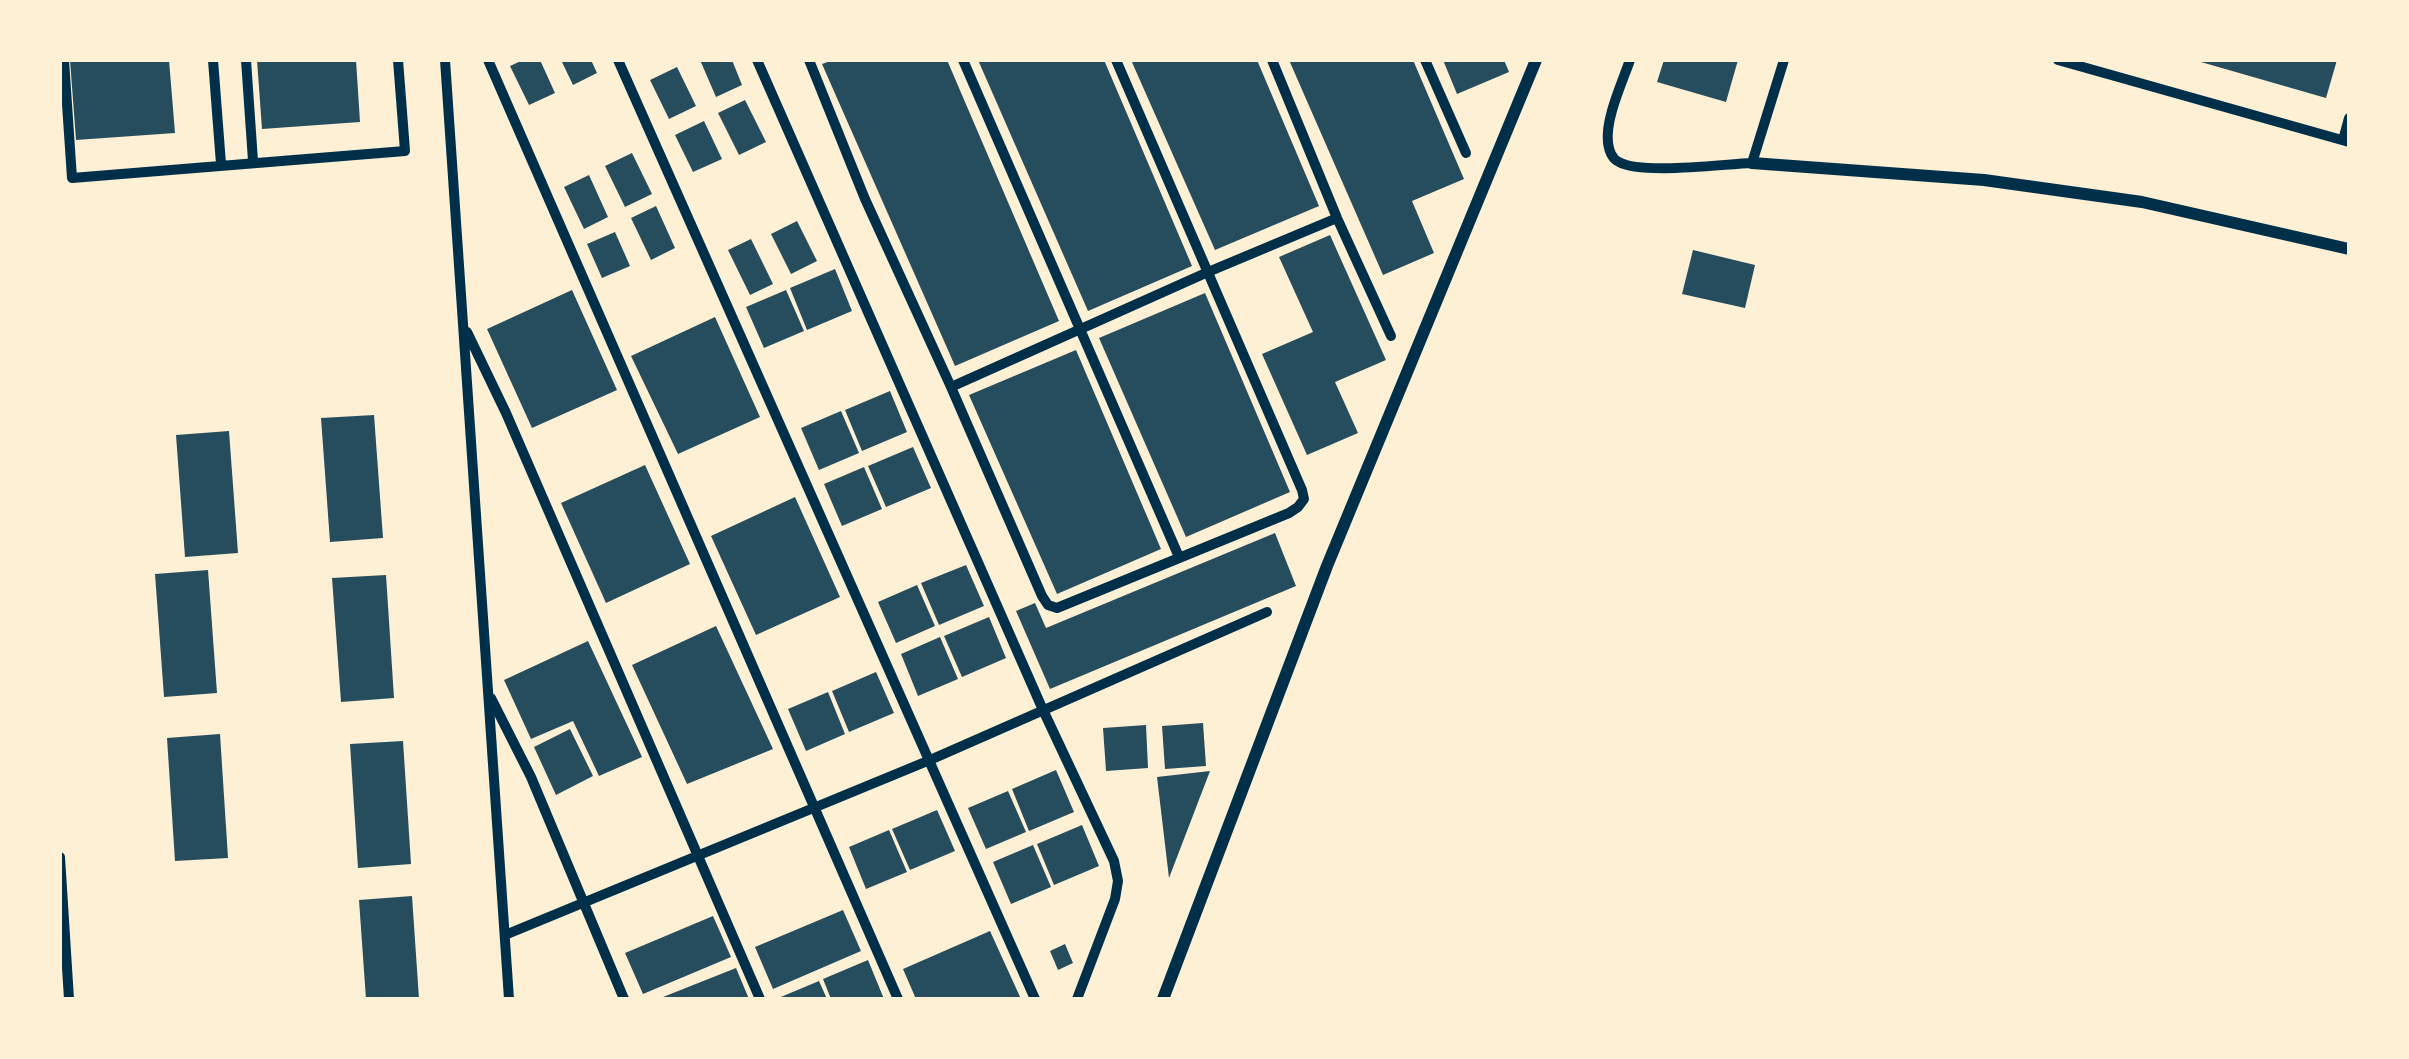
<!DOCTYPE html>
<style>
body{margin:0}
#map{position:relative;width:2409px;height:1059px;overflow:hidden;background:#fdf0d5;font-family:Karla,sans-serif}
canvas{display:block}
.frame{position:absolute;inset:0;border:62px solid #fdf0d5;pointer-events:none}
</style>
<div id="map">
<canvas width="2409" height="1059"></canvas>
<div class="frame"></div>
</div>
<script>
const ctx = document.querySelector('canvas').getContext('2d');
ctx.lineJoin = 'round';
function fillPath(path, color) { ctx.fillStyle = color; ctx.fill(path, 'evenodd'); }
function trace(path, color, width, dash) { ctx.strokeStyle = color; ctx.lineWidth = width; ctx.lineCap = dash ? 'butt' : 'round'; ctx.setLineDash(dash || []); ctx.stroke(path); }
const building = new Path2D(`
 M70,60h99l6,73 -99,7z
 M257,60h99l4,62 -98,7z
 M523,60h17l15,33 -26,12 -19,-39z
 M561,60h30l6,13 -24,12z
 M700,60h32l10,25 -26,12z
 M833,60h114l112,261 -104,45 -133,-302z
 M978,60h126l88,206 -104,45z
 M1131,60h126l62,146 -104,44z
 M1289,60h124l51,119 -52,22 22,52 -51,22z
 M1443,60h61l5,12 -52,22z
 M1664,60h74l-12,42 -69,-20z
 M2194,60h143l-11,38z
 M677,67l19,39 -27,13 -19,-39z
 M745,100l21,42 -27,13 -21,-42z
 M704,121l18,38 -29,13 -18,-37z
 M632,153l20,41 -27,13 -20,-41z
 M589,175l19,42 -24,12 -20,-42z
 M656,206l19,42 -24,12 -20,-42z
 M797,221l20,40 -26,13 -20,-40z
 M615,232l15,34 -28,12 -15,-34z
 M1330,235l56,125 -51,22 23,51 -51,22 -45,-101 51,-22 -34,-75z
 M751,239l22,45 -23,11 -22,-45z
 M1693,250l62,15 -10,43 -63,-14z
 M835,269l17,42 -45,19 -17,-42z
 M572,290l45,100 -85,38 -45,-99z
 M786,290l18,41 -40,17 -18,-41z
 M1205,293l85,199 -104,45 -87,-199z
 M715,317l45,100 -82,37 -47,-98z
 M1076,350l85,199 -104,45 -88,-199z
 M890,391l17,41 -45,19 -17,-41z
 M841,411l18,42 -40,17 -18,-42z
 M374,415l9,123 -53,4 -9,-124z
 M229,431l9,122 -53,4 -9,-122z
 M913,447l18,41 -45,19 -18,-41z
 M645,465l45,99 -84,39 -45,-100z
 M864,467l18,42 -40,17 -18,-42z
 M795,497l45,100 -84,38 -45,-99z
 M1275,533l21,53 -246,103 -34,-78 19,-8 11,25z
 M966,565l18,41 -45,19 -18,-42z
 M208,570l9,123 -53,4 -9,-123z
 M386,575l8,123 -53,4 -9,-124z
 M917,585l18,41 -39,17 -18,-41z
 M989,617l17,41 -44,19 -18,-41z
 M716,626l57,123 -86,35 -55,-119z
 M940,637l18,42 -40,17 -17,-42z
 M588,641l54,116 -43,19 -26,-55 -42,18 -27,-59z
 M876,672l18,41 -45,19 -17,-41z
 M828,692l17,42 -39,17 -18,-42z
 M1203,723l3,43 -41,3 -3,-43z
 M1146,725l2,43 -42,3 -3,-43z
 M570,729l23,47 -37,19 -22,-48z
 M220,734l8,124 -53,3 -8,-123z
 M403,741l8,123 -53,4 -8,-124z
 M1056,770l18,42 -45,19 -17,-42z
 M1210,771l-41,107 -12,-101z
 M1008,791l18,41 -40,17 -18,-41z
 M937,810l18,41 -45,19 -18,-41z
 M1082,825l17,41 -45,19 -17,-41z
 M889,830l18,42 -41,17 -17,-42z
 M1033,845l18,42 -40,17 -18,-42z
 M412,896l7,103h-53l-7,-99z
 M843,910l18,41 -88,38 -18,-42z
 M713,916l18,41 -88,37 -18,-41z
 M990,931l31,68h-105l-13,-30z
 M1065,944l8,19 -15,7 -8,-19z
 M868,960l16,39h-53l-8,-20z
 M736,968l13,31h-91z
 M819,981l8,18h-51z`);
const minor = new Path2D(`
 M64,60l8,118 333,-27 -7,-91
 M213,60l8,104
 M246,60l7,101
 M445,60l64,939
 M488,60l410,939
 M618,60l417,939
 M757,60l286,650 71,151 4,20 -3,18 -38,100
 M809,60l56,139 86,188 91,209 6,9 9,3 232,-95 9,-6 6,-8 -2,-9 -186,-430
 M963,60l216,497
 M1272,60l65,158 54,118
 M1425,60l41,93
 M1630,60c-8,23 -25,59 -22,83 1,7 4,16 11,19 23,13 104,2 133,1l32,-103
 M2058,60l291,82
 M2343,140l6,-22
 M467,332l39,81 254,586
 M951,387l257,-115 129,-54
 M491,698l40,79 93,222
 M60,857l9,142
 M505,935l425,-175 337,-148`);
const tertiary = new Path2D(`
 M1752,163l232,17 158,22 207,47
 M1163,999l164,-433 209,-506`);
fillPath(building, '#264d5e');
trace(minor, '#003049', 10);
trace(tertiary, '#003049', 12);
</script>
